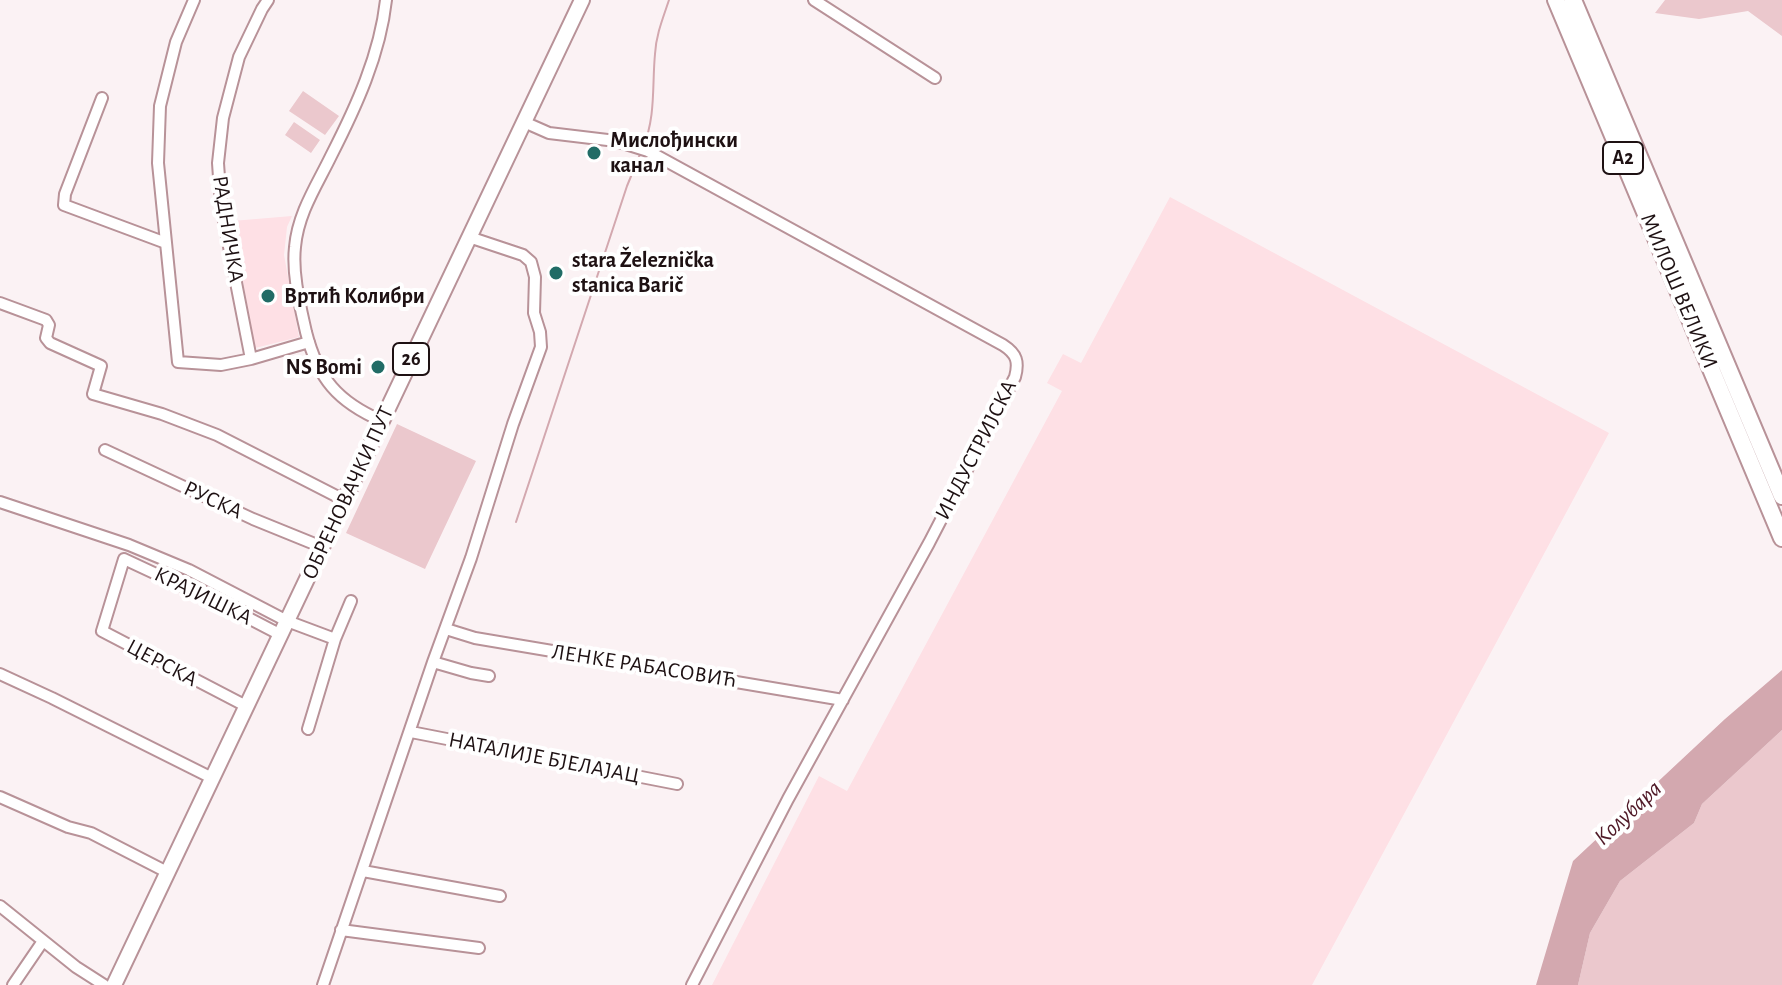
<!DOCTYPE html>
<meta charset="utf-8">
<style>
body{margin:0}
canvas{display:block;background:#fbf2f4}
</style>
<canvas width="1782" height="985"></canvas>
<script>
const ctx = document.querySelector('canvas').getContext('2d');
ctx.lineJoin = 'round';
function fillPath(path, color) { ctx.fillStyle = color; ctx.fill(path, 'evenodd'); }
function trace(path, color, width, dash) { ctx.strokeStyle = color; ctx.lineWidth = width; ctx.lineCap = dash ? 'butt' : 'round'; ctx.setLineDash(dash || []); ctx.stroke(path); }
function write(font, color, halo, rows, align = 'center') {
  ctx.font = font + ' "Alegreya Sans",sans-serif'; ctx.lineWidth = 8; ctx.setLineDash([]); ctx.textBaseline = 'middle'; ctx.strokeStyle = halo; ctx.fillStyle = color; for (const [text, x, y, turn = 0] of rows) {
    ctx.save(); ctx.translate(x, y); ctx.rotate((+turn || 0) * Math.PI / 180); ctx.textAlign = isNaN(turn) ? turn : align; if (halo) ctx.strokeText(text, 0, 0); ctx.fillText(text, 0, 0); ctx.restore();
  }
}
const built = new Path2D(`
 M1170,197l439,236 -297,552h-600l107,-209 28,15 215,-400 -15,-8 16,-29 18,9z
 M292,216l-5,11 -3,28 15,82 -44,11 -23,-127z`);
const green = new Path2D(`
 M1665,0h117v36l-34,-25 -49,8 -44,-6z
 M303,91l36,25 -14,19 -36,-24z
 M294,122l26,18 -9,13 -26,-18z
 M397,424l79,37 -51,108 -79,-36z
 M1782,730v255h-204l12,-52 30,-52 74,-58 8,-19z`);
const water = new Path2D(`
 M1782,670v60l-80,74 -8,19 -74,58 -30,52 -12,52h-42l37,-124 152,-142z`);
const stream = new Path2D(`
 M643,147c13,-30 9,-62 12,-93 1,-19 8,-36 14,-54
 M516,522l111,-336 14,-34`);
const minor = new Path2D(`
 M194,0l-18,42 -16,64 -2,57 20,199 43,3 30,-6
 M268,0l-6,9 -23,48 -16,61 -5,45 3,43 30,153 58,-17
 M814,0l121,78
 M102,98l-37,96 -1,11 102,38
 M524,122l25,11 67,8 32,10 355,194c14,9 16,17 12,32l-86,166 -141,256 -96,186
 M0,303l46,17 3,5 -3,13 4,5 51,23 -8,28 69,20 55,21 127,65
 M382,421c-44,-19 -64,-42 -76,-89 -6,-27 -14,-58 -11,-85 3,-34 22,-62 36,-91 25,-49 49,-101 55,-156
 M105,450l148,69 69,28
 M0,502l129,43 60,25 98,51 48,18
 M446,629l29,9 368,62
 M433,662l38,11 18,3
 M0,674l52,24 160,80
 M246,706l-144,-75 22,-72 107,50 50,26
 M308,729l27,-90 16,-38
 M411,732l266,52
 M0,797l68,30 23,6 76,39
 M363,871l137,25
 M0,906l76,61 28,18
 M341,930l138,18
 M13,985l30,-44
 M323,985l110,-323 38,-104 42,-134 28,-77 -1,-15 -6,-19 1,-36 -4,-15 -8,-7 -54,-18`);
const major = new Path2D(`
 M114,985l468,-985`);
const highway = new Path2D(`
 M1556,0l226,538
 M1573,0l209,496`);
const markers = [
 [594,153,8,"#216c66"],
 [556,273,8,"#216c66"],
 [268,296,8,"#216c66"],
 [378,367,8,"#216c66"]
];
const shields = [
 [1623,158,40],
 [411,359,36]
];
const shieldNames = [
 ["A2",1623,158],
 ["26",411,359]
];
const poiNames = [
 ["Мислођински",610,140],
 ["канал",610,165],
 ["stara Železnička",572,260],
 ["stanica Barič",572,285],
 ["Вртић Колибри",284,296],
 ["NS Bomi",362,367,"right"]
];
const streetNames = [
 ["РАДНИЧКА",228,229,81],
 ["МИЛОШ ВЕЛИКИ",1679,291,67],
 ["ИНДУСТРИЈСКА",976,450,-63],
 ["ОБРЕНОВАЧКИ ПУТ",348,493,-65],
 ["РУСКА",213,500,25],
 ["КРАЈИШКА",203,596,26],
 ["ЦЕРСКА",162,663,28],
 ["ЛЕНКЕ РАБАСОВИЋ",644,666,9],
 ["НАТАЛИЈЕ БЈЕЛАЈАЦ",544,758,11]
];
const waterNames = [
 ["Колубара",1628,813,-43]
];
fillPath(built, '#fee0e5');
fillPath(green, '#ebc8cd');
fillPath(water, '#d3a8af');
trace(stream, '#d3a8af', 2);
trace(minor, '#b89298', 14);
trace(major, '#b89298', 18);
trace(highway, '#b89298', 20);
trace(minor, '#fff', 10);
trace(major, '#fff', 14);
trace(highway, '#fff', 16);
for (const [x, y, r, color] of markers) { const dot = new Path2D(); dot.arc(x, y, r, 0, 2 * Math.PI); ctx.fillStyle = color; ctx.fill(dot); trace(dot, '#fff', 3); }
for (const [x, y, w] of shields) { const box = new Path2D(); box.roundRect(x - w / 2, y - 16, w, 32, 6); ctx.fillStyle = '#fff'; ctx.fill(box); trace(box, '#1e1113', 2); }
write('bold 20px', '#1e1113', null, shieldNames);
write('bold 22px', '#1e1113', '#fff', poiNames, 'left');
write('22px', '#1e1113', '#fff', streetNames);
write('italic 24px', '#501a28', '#fff', waterNames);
</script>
